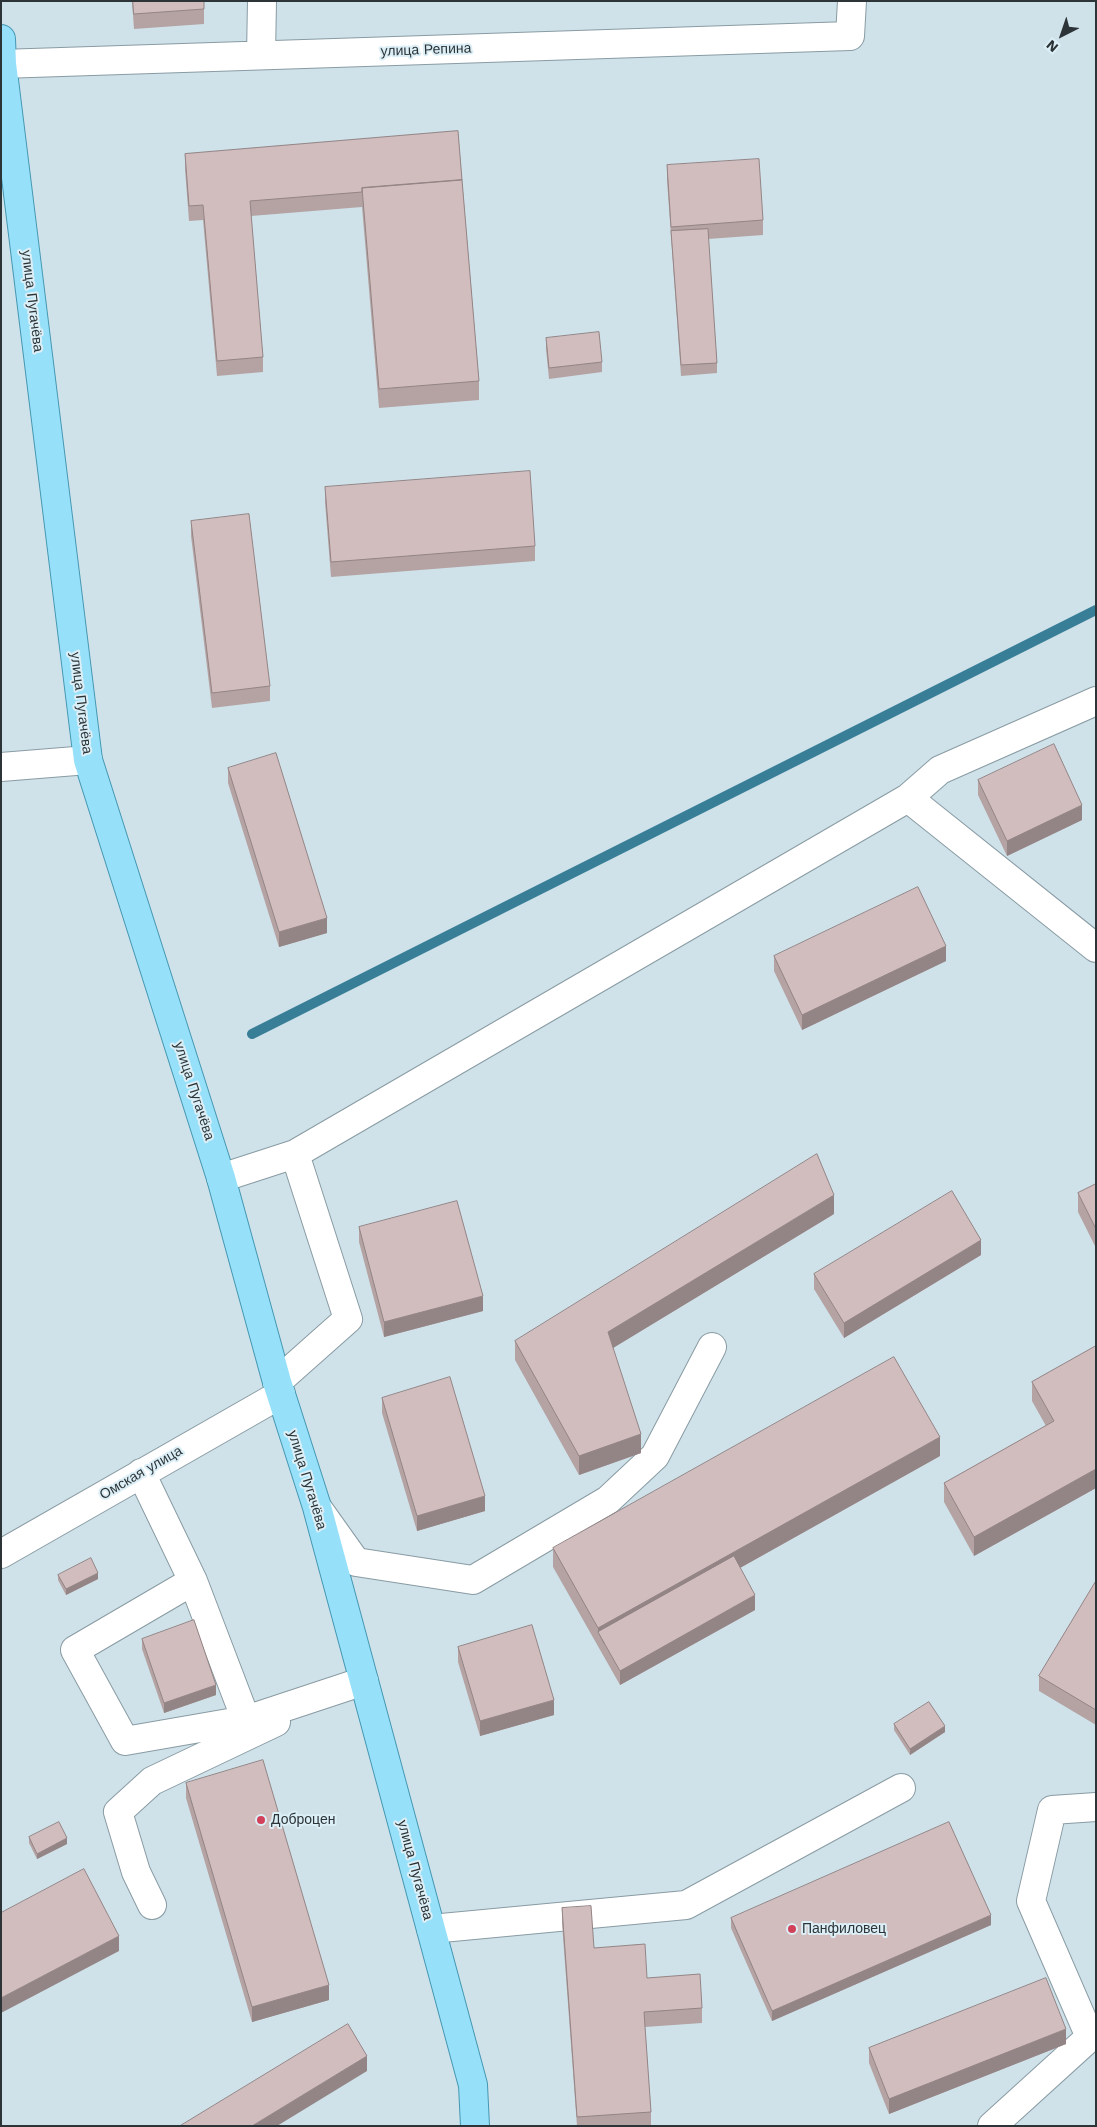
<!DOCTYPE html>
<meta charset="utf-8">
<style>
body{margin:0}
#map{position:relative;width:1097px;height:2127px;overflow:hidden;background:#cfe2ea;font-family:"Work Sans",sans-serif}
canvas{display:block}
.frame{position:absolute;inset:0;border:2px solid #2c3437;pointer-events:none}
.north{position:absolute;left:1037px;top:10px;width:50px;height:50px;-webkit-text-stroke:4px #dceff7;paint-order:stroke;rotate:221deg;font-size:14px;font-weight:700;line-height:20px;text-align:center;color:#2c3437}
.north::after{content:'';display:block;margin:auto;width:18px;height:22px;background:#2c3437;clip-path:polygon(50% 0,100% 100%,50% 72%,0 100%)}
</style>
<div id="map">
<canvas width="1097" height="2127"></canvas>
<div class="frame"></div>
<div class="north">N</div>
</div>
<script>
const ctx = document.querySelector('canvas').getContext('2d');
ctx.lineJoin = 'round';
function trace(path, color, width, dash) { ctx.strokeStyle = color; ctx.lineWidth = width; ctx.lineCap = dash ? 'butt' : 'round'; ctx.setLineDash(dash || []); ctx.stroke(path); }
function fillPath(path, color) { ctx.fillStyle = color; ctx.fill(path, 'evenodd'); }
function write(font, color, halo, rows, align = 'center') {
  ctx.font = font + ' "Work Sans",sans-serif'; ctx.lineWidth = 4; ctx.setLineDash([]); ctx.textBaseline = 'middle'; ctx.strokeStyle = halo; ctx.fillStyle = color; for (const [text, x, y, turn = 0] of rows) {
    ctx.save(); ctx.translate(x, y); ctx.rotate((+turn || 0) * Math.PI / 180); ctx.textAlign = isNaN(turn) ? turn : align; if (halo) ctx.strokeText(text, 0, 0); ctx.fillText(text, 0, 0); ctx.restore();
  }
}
const stream = new Path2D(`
 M252,1034l844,-424`);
const minor = new Path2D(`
 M261,55l1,-54
 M1,64l849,-28 2,-35
 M1,767l87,-7
 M908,798l32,-28 156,-69
 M221,1178l74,-24 613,-356 188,150
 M277,1382l71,-63 -53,-165
 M141,1473l52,108 53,139 118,-39
 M319,1510l37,52 117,18 135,-80 47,-44 57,-109
 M1,1554l280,-160
 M193,1581l-118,69 50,91 121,-21
 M152,1905l-16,-33 -18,-60 34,-31 124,-59
 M431,1929l255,-24 215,-117
 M992,2126l98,-89 -59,-136 21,-91 44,-3`);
const major = new Path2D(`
 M1,39l1,25 86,696 133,418 56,204 40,125 156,578 2,41`);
const wall = new Path2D(`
 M132,1h72v23l-70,5z
 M458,131l21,250v19l-100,8 -17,-201 -111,9 12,141v15l-46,4 -14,-156 -14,1 -4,-52v-15z
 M667,165l96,55v15l-55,4 9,124v10l-36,3 -14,-196z
 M546,338l56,24v10l-53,7 -3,-30z
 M325,487l210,59v15l-204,16 -6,-75z
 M191,521l79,165v15l-58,7 -21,-172z
 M228,768l99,165 -48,14 -51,-164z
 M978,780l104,40 -75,36 -29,-61z
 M774,956l172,5 -144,69 -28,-59z
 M1096,1184v64l-18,-36v-19z
 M834,1214l-221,134 28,105 -62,22 -64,-115v-19z
 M359,1227l124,84 -99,26 -25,-95z
 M981,1255l-137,83 -30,-49v-15z
 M1096,1346v142l-122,68 -30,-54v-19l102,-57 -14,-25v-19z
 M382,1398l103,113 -68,20 -35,-118z
 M940,1456l-200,112 15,42 -135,75 -67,-118v-19z
 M58,1575l40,4 -32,16 -8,-15z
 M1096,1581v144l-57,-34v-15z
 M142,1639l74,56 -52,18 -22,-64z
 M458,1647l96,68 -74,21 -22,-74z
 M894,1724l51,8 -35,23 -16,-25z
 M186,1783l143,217 -77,22 -66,-224z
 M29,1837l38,7 -30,15 -8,-16z
 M562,1908l32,40 108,60v15l-57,4 6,85v14h-74l-15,-203z
 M731,1918l260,7 -219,96 -41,-93z
 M1066,2044l-177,70 -20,-51v-15z`);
const shadedWall = new Path2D(`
 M1082,805v15l-75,36v-15z
 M327,918v15l-48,14v-15z
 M946,946v15l-144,69v-15z
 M834,1195v19l-226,137v-19z
 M981,1240v15l-137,83v-15z
 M483,1296v15l-99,26v-15z
 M641,1434v19l-62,22v-19z
 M940,1437v19l-336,188 -6,-12v-4z
 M1096,1469v19l-122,68v-19z
 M485,1496v15l-68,20v-15z
 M98,1573v6l-32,16v-6z
 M755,1595v15l-135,75v-14z
 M216,1685v10l-52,18v-10z
 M554,1700v15l-74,21v-15z
 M945,1726v6l-35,23v-6z
 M67,1838v6l-30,15v-5z
 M991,1915v10l-219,96v-10z
 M119,1936v15l-118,62v-15z
 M329,1985v15l-77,22v-15z
 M1066,2029v15l-177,70v-15z
 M367,2056v15l-90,55h-25z`);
const building = new Path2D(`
 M133,1h71v8l-70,5z
 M458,131l4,49 -100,8v4l-112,9 13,156 -46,4 -14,-156 -14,1 -4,-52z
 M759,159l4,61 -92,7 -4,-62z
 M462,180l17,201 -100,8 -17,-201z
 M708,229l9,134 -36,2 -10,-134z
 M599,332l3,30 -53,6 -3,-30z
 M530,471l5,75 -204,16 -6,-75z
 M249,514l21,172 -58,7 -21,-172z
 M1054,744l28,61 -75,36 -29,-61z
 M276,753l51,165 -48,14 -51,-164z
 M918,887l28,59 -144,69 -28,-59z
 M817,1154l17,41 -226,137 33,102 -62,22 -64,-115z
 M1096,1184v45l-18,-36z
 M952,1191l29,49 -137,83 -30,-49z
 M457,1201l26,95 -99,26 -25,-95z
 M1096,1346v123l-122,68 -30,-54 110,-62 -22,-39z
 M894,1357l46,80 -342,191 -45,-80z
 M450,1377l35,119 -68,20 -35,-118z
 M734,1556l21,39 -135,76 -22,-39z
 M91,1558l7,15 -32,16 -8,-14z
 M1096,1581v129l-57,-34z
 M194,1620l22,65 -52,18 -22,-64z
 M532,1625l22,75 -74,21 -22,-74z
 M929,1702l16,24 -35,23 -16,-25z
 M263,1760l66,225 -77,22 -66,-224z
 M59,1822l8,16 -30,16 -8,-17z
 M949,1822l42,93 -219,96 -41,-93z
 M84,1869l35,67 -118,62v-85z
 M591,1906l3,42 51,-4 2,34 53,-4 2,34 -58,4 7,100 -74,5 -15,-209z
 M1046,1978l20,51 -177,70 -20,-51z
 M348,2024l19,32 -115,70h-72z`);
const markers = [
 [261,1820,5,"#d24159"],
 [792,1929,5,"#d24159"]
];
const streetNames = [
 ["улица Репина",426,50,-2],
 ["улица Пугачёва",32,301,83],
 ["улица Пугачёва",81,703,83],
 ["улица Пугачёва",194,1091,72],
 ["Омская улица",141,1473,-30],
 ["улица Пугачёва",307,1480,73],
 ["улица Пугачёва",415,1870,75]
];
const poiNames = [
 ["Доброцен",271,1820],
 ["Панфиловец",802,1929]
];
trace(stream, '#397e97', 10);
trace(minor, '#899ba3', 30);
trace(major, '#4597b2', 30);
trace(minor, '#fff', 28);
trace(major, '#97e0f9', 28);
fillPath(wall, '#b5a3a3');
fillPath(shadedWall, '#938485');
fillPath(building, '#d2bdbe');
trace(building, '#938485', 1);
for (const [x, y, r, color] of markers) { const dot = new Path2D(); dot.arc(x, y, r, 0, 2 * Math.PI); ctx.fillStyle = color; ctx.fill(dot); trace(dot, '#dceff7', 2); }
write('14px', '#2c3437', '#dceff7', streetNames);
write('14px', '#2c3437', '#dceff7', poiNames, 'left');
</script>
